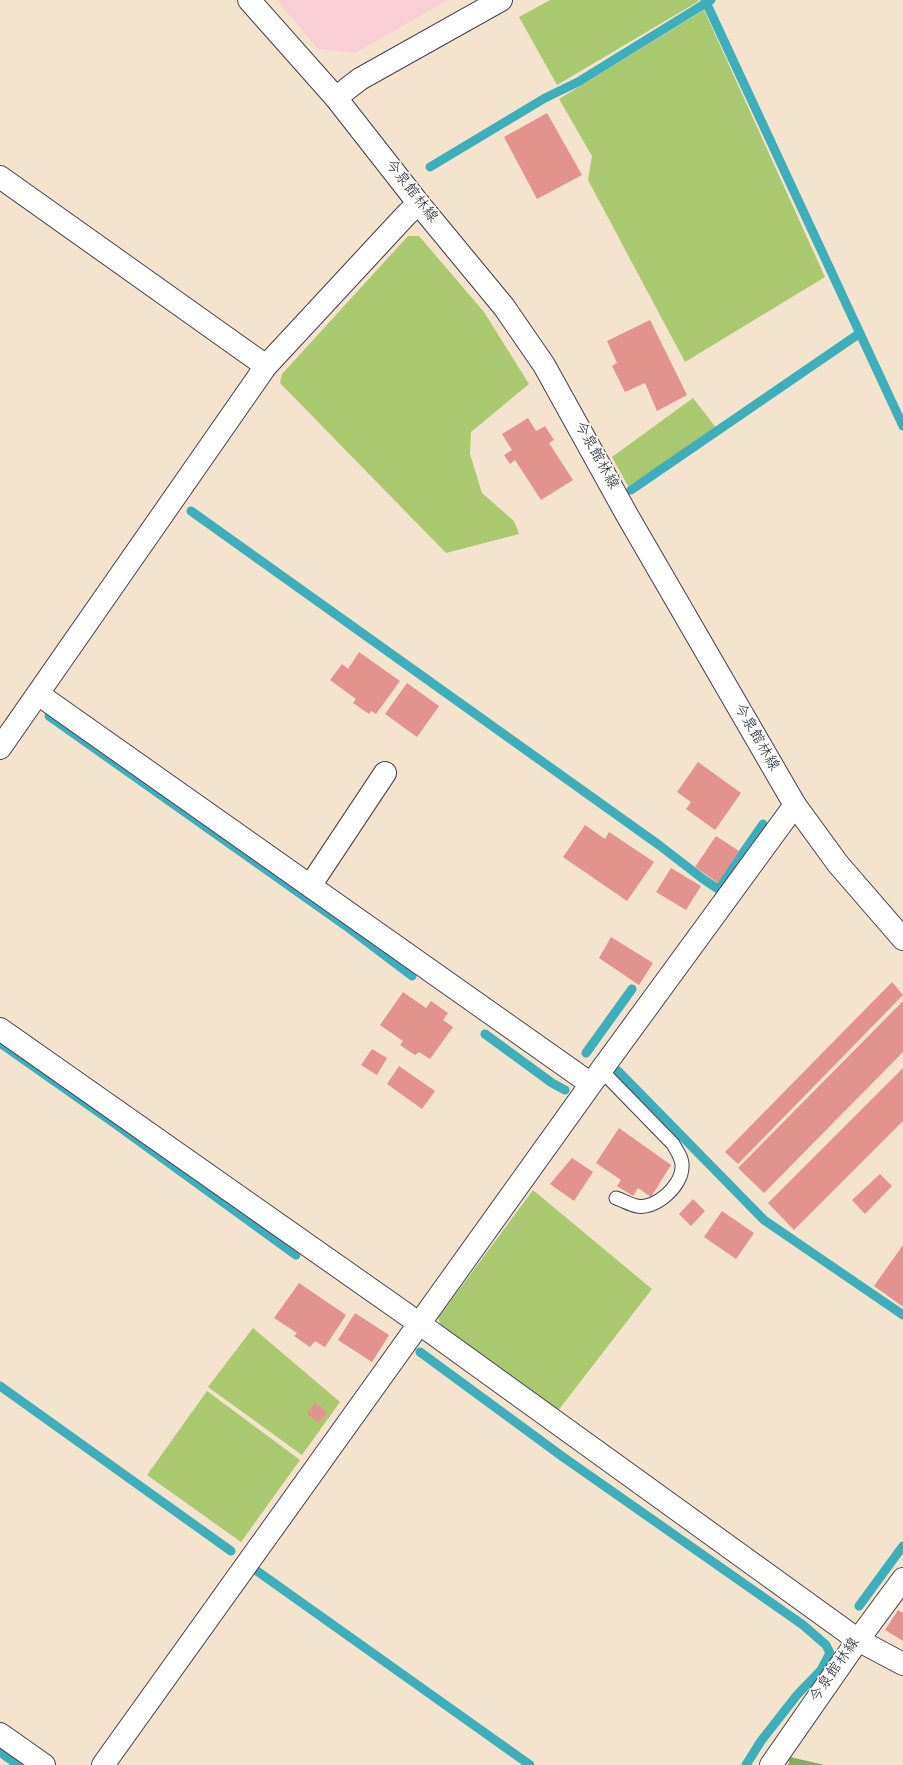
<!DOCTYPE html>
<meta charset="utf-8">
<style>
body{margin:0}
canvas{display:block;background:#f5e4cd}
</style>
<canvas width="903" height="1765"></canvas>
<script>
const ctx = document.querySelector('canvas').getContext('2d');
ctx.lineJoin = 'round';
function fillPath(path, color) { ctx.fillStyle = color; ctx.fill(path, 'evenodd'); }
function trace(path, color, width, dash) { ctx.strokeStyle = color; ctx.lineWidth = width; ctx.lineCap = dash ? 'butt' : 'round'; ctx.setLineDash(dash || []); ctx.stroke(path); }
function write(font, color, halo, rows, align = 'center') {
  ctx.font = font + ' Dekko,"Klee One",sans-serif'; ctx.lineWidth = 3.5; ctx.setLineDash([]); ctx.textBaseline = 'middle'; ctx.strokeStyle = halo; ctx.fillStyle = color; for (const [text, x, y, turn = 0] of rows) {
    ctx.save(); ctx.translate(x, y); ctx.rotate((+turn || 0) * Math.PI / 180); ctx.textAlign = isNaN(turn) ? turn : align; if (halo) ctx.strokeText(text, 0, 0); ctx.fillText(text, 0, 0); ctx.restore();
  }
}
const built = new Path2D(`
 M277,0h171l-93,53 -37,-4z`);
const green = new Path2D(`
 M550,0h148l1,1 -142,84 -38,-68z
 M704,10l121,267 -140,85 -97,-182 4,-24 -33,-57z
 M408,236h11l65,76 45,72 -58,48 -1,22 12,39 32,28 5,13 -73,19 -166,-170 2,-9z
 M693,398l24,31 -89,57 -16,-29z
 M533,1190l119,99 -95,123 -114,-81 -5,-13z
 M253,1328l87,74 -38,53 -94,-68z
 M207,1391l93,69 -59,82 -94,-67z`);
const forest = new Path2D(`
 M790,1757l35,8h-37z`);
const stream = new Path2D(`
 M705,0l198,426
 M430,167l115,-69 33,-16 133,-82
 M631,490l229,-157
 M191,511l468,334 44,34 15,10 45,-65
 M49,716l297,210 66,50
 M485,1034l67,49 13,7
 M0,1043l114,80 182,132
 M586,1053l46,-64
 M618,1071l146,149 139,95
 M420,1352l143,105 240,168 23,20 4,8 -9,17 -24,25 -36,46 -15,24
 M0,1386l231,165
 M257,1571l273,194
 M859,1606l44,-60
 M0,1752l18,13`);
const building = new Path2D(`
 M547,113l35,62 -45,24 -33,-62z
 M650,320l37,75 -30,16 -12,-28 -20,9 -13,-26 5,-3 -10,-22z
 M528,418l8,13 9,-5 9,14 -5,3 24,37 -32,20 -26,-40 -5,4 -6,-9 8,-5 -10,-16z
 M359,652l41,29 -24,33 -5,-3 -2,3 -16,-11 3,-4 -26,-19 12,-16 6,5z
 M407,683l32,23 -22,31 -32,-23z
 M698,762l43,31 -26,37 -29,-21 5,-7 -14,-10z
 M585,825l20,14 4,-7 45,30 -27,39 -64,-44z
 M716,836l23,15 -21,32 -23,-16z
 M671,868l30,18 -15,24 -30,-18z
 M611,937l42,26 -14,22 -40,-27z
 M892,982l11,13 -165,169 -13,-12z
 M403,992l23,16 5,-7 17,12 -5,7 10,7 -23,32 -11,-7 -4,3 -15,-10 3,-4 -23,-16z
 M903,1001v51l-139,141 -26,-25z
 M372,1049l15,9 -10,17 -16,-10z
 M399,1066l36,25 -13,18 -35,-25z
 M903,1068v53l-109,109 -26,-27z
 M619,1128l52,37 -20,32 -13,-9 -5,8 -16,-10 4,-6 -25,-17z
 M572,1158l21,14 -19,29 -24,-17z
 M880,1174l12,12 -27,28 -13,-14z
 M693,1199l12,12 -14,15 -12,-12z
 M722,1211l32,22 -18,26 -32,-22z
 M903,1245v60l-1,1 -28,-20z
 M299,1283l47,32 -21,32 -10,-6 -5,6 -16,-11 3,-3 -23,-15z
 M355,1313l34,22 -17,27 -34,-22z
 M315,1403l12,9 -8,11 -12,-9z
 M898,1610l5,3v28l-18,-11z`);
const service = new Path2D(`
 M601,1070l72,74c4,7 10,15 9,23 0,19 -27,43 -45,39 -7,-1 -14,-6 -21,-8`);
const minor = new Path2D(`
 M0,177l266,189
 M38,694l553,390
 M0,748l266,-382 141,-152 12,-10
 M310,886l75,-113
 M0,1029l420,295 438,316 45,24
 M0,1734l44,31
 M103,1765l488,-681 204,-279`);
const tertiary = new Path2D(`
 M336,98l11,-9 13,-10 141,-79`);
const secondary = new Path2D(`
 M249,0l87,98 83,106 85,103 40,58 83,150 168,290 43,59 65,75
 M771,1765l87,-125 45,-61`);
const streetNames = [
 ["今泉館林線",410,192,52],
 ["今泉館林線",595,456,61],
 ["今泉館林線",755,738,60],
 ["今泉館林線",836,1671,-55]
];
fillPath(built, '#f7cfd5');
fillPath(green, '#a9c870');
fillPath(forest, '#86ac62');
trace(stream, '#3eaeba', 9);
fillPath(building, '#e2938e');
trace(service, '#423f51', 15);
trace(minor, '#423f51', 24);
trace(tertiary, '#423f51', 24);
trace(secondary, '#423f51', 24);
trace(service, '#fff', 13);
trace(minor, '#fff', 22);
trace(tertiary, '#fff', 22);
trace(secondary, '#fff', 22);
write('15px', '#22223b', '#fdfcf7', streetNames);
</script>
